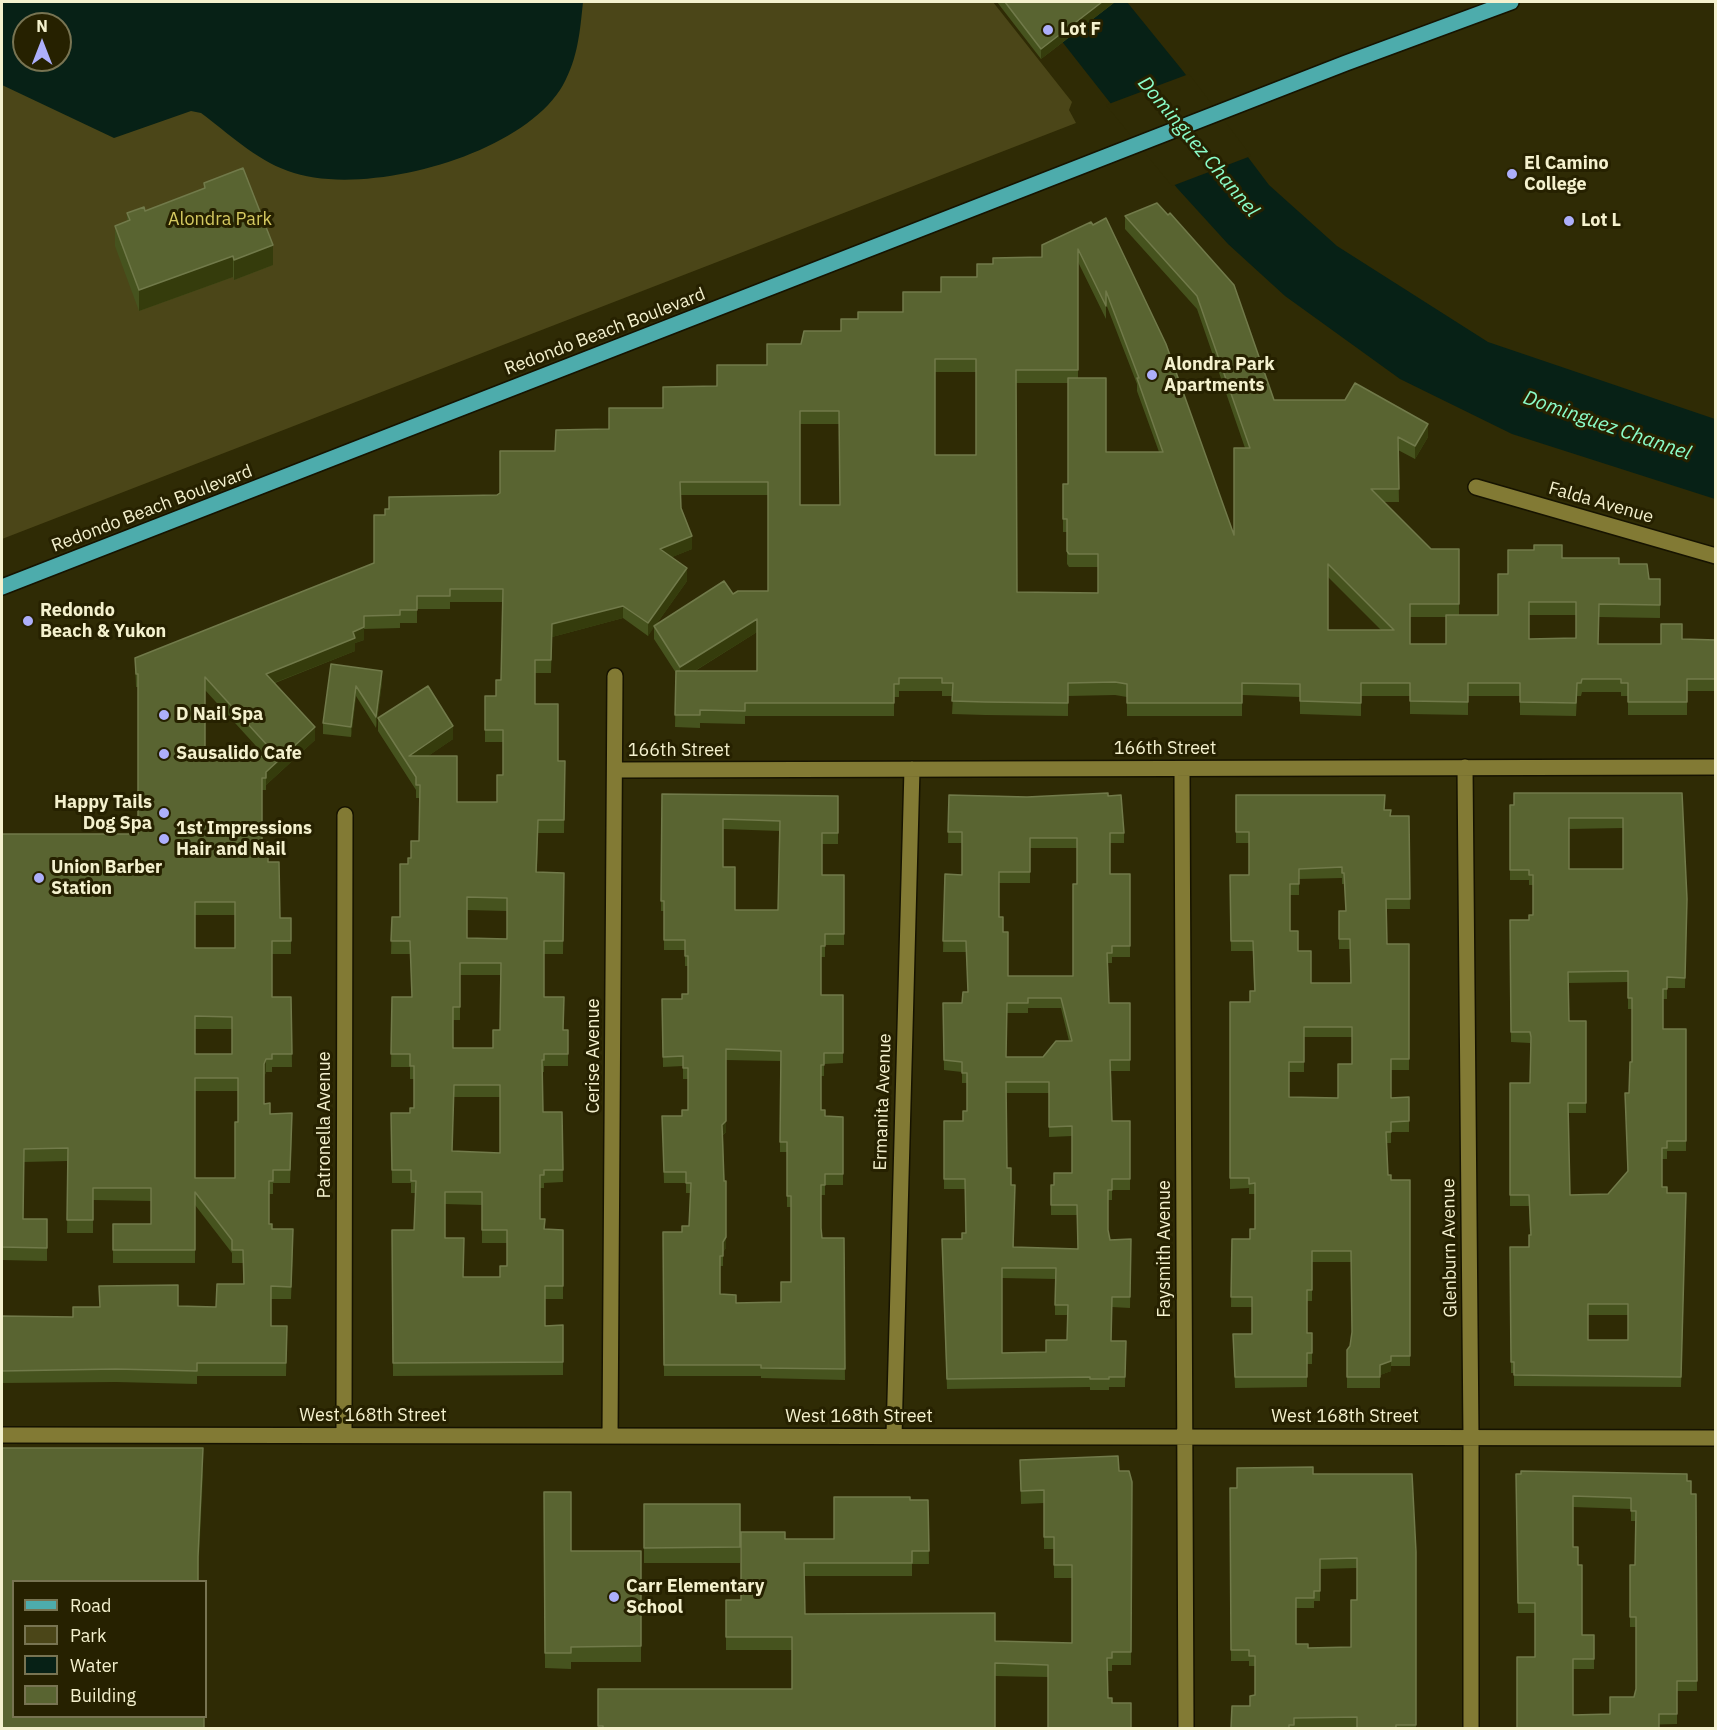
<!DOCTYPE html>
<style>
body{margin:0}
#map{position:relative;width:1717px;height:1730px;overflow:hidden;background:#2f2b05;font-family:"IBM Plex Sans",sans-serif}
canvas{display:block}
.frame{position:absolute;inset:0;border:3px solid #f4f1ce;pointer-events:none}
.legend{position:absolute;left:12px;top:1580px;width:195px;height:138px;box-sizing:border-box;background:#262100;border:2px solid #787452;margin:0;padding:8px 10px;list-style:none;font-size:18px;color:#f4f1ce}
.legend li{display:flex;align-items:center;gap:12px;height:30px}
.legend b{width:30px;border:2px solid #787452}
.north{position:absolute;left:12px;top:12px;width:60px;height:60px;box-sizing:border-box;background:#262100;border:2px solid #787452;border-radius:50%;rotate:0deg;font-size:16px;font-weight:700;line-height:24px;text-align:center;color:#f4f1ce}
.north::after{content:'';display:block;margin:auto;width:21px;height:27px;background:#adaffb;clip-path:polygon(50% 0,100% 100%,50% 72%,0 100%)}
</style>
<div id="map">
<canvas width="1717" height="1730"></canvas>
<div class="frame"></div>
<ul class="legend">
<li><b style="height:8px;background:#4dacac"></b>Road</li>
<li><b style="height:16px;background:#4b4618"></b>Park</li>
<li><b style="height:16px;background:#072116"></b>Water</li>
<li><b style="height:16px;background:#596431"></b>Building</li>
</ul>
<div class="north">N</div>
</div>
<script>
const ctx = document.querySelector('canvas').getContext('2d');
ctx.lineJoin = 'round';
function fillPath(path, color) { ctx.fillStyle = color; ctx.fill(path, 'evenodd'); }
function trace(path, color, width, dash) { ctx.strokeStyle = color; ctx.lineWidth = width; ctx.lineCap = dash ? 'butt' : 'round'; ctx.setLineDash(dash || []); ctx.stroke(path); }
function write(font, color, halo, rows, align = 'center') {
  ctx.font = font + ' "IBM Plex Sans",sans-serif'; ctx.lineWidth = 6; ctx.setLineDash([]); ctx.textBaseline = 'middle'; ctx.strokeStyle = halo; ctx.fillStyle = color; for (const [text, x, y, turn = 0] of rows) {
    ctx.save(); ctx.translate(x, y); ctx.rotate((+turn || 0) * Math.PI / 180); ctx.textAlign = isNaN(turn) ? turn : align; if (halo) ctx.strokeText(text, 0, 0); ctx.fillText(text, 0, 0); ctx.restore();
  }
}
const green = new Path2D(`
 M2,2h991l79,100 -3,8 7,13 -1074,416zM24,24h36v36h-36z`);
const water = new Path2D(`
 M2,2h581c-3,29 -5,56 -20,83 -40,71 -201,114 -275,86 -33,-12 -60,-38 -87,-58l-10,-2 -77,27 -112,-53zM24,24h36v36h-36z
 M1031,2h96l56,69 86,114 68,61 151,96 227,77v80l-203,-65 -112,-55 -115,-83 -57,-52 -51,-56z`);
const pier = new Path2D(`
 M1189,74l62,82 -79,30 -66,-81z`);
const minor = new Path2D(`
 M1476,487l240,69
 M1465,767l6,670v291
 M1182,769l4,959
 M615,770l1101,-3
 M2,1435l1714,3
 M344,1435l1,-620
 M610,1436l5,-760
 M894,1436l18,-667`);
const major = new Path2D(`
 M2,587l1344,-524 165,-61`);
const wall = new Path2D(`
 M997,2h118l-74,57z
 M204,183l69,82 -39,15 -1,-3 -94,34 -24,-65v-20l12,-5v-8l18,-2 59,-23z
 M1157,203l117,197 154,37 -13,22 -17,-9 1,52h-15l47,47h28v66h39l10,-41 54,-16 57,6 30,15h11v39l-61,-1 -1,27h63l21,-5 34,1v51h-29v24h-59v-19h-7v-4h-39l-1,4h-4l-1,20 -56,-1v-19h-52v19l-58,-1v-18h-49v20l-61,-2v-17l-58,-2v21h-115v-19l-12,-2 -47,1v20l-83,-1 -33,-1 1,-18h-11v-5h-43v6h-5v19h-149v8l-45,-1v5l-25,-1 1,-54 -22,-34v-13l-6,10 -25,-18 -71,19 -1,36h-16v31l23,57h7l-1,72h-26l-1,39 27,1 -1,81h-19v43l20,33h4v36h-24v6h-2l1,40h19l1,70 -19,1v5h-4v31l5,10 18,1v69h-18v27l18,-1v50l-170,1 -1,-146h22l2,-37h-5v-10h-19l-1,-70h19l4,-5v-29h-4v-12h-19l1,-70h20l-2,-43h-19l1,-37h8l8,-53 11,-23 1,-43h-4v-8l-38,-59v-13l75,21 -25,17 29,46h40l6,-27v-33h-18v-46h11l5,-16 2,-78h-53v7h-33v14h-17v5l-36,1v11l-9,3v8l-80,32 40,57 -49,45v5h-4v52l6,20 12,56h11v36h-19v43h19l1,70h-20v5h-6l-2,5v27l6,10 22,12 -2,57h-17v11h-4v30l3,5 21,13 -2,57h-20v27h16l-1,50h-89v8l-81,-2 -114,1v-67l71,1 105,-11 38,1 27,-23v-21h-11v-10l-37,-48v58h-82v-39h38v-23l-58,-1v33h-26l1,-72 -44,1 -1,57h24v42l-45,-1v-426h136v-147h-2l-1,-29 239,-95 11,-48 4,-6 108,-14 58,-44 212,-86 34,-21 40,-13 17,-12 45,-7 38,-20 36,-15 16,-13 49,-7 49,-35 143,313 11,-87 -48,-139 -72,-80v-13zM1078,262l28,57v-15l31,80v7l22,61h-53l-28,-74zM935,372h41v83h-41zM1016,383h52v101h-5v48h4v32l2,3h29v26l-81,-1zM800,424h39l1,81h-40zM681,495h87v96l-35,3 -78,32 32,-45 -15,-24 20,-8 -11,-41zM1328,577l53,53h-53zM1529,615h47v23l-47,1zM1410,617h36v27h-36zM757,632v39h-62zM205,690l61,67h-61zM467,910l40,1v28l-40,-1zM195,915h40v33h-40zM460,975h40v55l-7,18h-40v-28h7zM195,1029h37v25h-37zM195,1091h43v31l-3,56h-40zM454,1097h46v56l-48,-2zM445,1204l37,1v38h25v23l-7,11h-36l-19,-39z
 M331,664l51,18 -6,46 -20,-32 -5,41 -28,-3v-11z
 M1682,793l5,106 -2,89h-18v11h-4v30h23v122h-19v8h-5v28l5,6h19l-5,194 -167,-1v-13h-3l-1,-126h19l1,-12 -1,-29h-19v-123h20l1,-36 -1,-4 -19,-1 -1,-122h19l4,-5v-30h-4v-5h-19v-75zM1623,828v41h-54v-40zM1628,982v27h4v53l-3,31 -2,79 -19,22 -38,1 -2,-82h18v-92h-17l-1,-38zM1588,1315h40v25h-40z
 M662,794l176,2v48h-16v31h22v70h-19v12h-4v38h22v68l-19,1v12h-3v34l4,6 18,1v68h-18v10h-4v33l1,10h22l1,142 -84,-2v-2h-97l-1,-144h19l7,-6 1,-33h-4v-10h-22l-2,-67h20l6,-6v-31h-5v-13l-20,1 -1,-68h20l6,-5v-28h-3v-16h-21v-39h-3zM723,829l57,2 -2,79h-43l-12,-43zM726,1060l54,1v91h7v55h4v75l-10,20 -45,1 -16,-9v-28h3v-14l3,-4 -3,-113 3,-3z
 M949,795l78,2 81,-1 16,37v10h-14v31h20v83h-18v6h-4l1,40h21v68h-19l1,50h18v69h-18v10h-4v30l2,10 21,-1 -1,69 -18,-1 -1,34h15l-1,46h-16v3h-19v-3l-143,2 -5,-139 20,-11 4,-6 -1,-44h-21v-68h19l4,-10v-28h-5v-11l-18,-2 -1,-67h19l6,-11 -2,-40h-23l2,-78 17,1v-32h-14zM1030,848h47v36l-4,92h-65l-5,-44 -4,-15v-34h31zM1028,1008h33l8,33 -26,16h-37l1,-44h21zM1006,1093h43v44l23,-1v37l-18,12h-3v30h26l1,34 -64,-2 -3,-62 -4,-17zM1002,1278l53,1v36h13l-1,25 -21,12 -44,1z
 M1236,795l149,15 6,6h18l1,93h-24l1,35h22v126h-18v28l18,-1v35h-18v11h-4l1,32 3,5h19v186h-19v5l-11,4v13h-33v-38l3,-4 2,-13 -1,-71h-39v39h-5v32h5v31h-5v23l-72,1 -2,-54h19v-27h-21l1,-68h18l5,-10v-35h-6v-6l-19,1v-187h20l4,-11 -1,-40h-22l-1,-76h19v-32h-13zM1342,878v6h2l2,27h-7v38h11v34h-39l-21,-52v-36h9v-16zM1304,1037h48v27l-14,34 -49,-1v-25h15z
 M1020,1460l99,11 13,11 -1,183h-19v6h-5l1,27 23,30 -83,-51 -53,-1v52h-397v-39h194v-39h-66v-50h15l44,-61h49l76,-39h18l1,64h-17v12h-108l1,38 190,27 77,2v-65h-18v-29h-10v-46l-23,1z
 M1313,1474l103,78v176h-59v-1l-126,1 19,-22 5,-11v-29h-6v-5h-18l-1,-173h7zM1357,1568v32l-6,47 -43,1 -12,-4v-36h18v-7h6v-32z
 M1516,1474l171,7 4,13h5l1,197h-20v33l-160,4 18,-71v-44h-17zM1573,1507l58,2v12h5l-1,44h-5v62h6v62l-2,8 -24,17 -37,1v-46h21v-24l-12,-10 -4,-70 -5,-18z
 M544,1492l27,59h70v111h-70v7l-26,-1z
 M644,1504h96v59h-96z`);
const shadedWall = new Path2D(`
 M1102,2h13l-74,57v-10z
 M273,245v20l-39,15v-20z
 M233,256v21l-94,34v-21z
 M1428,424v13l-13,22v-13z
 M692,536v13l-32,13v-13z
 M687,568v13l-39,55v-13z
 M623,606v12l-71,19 -1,36 1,-49z
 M757,619v13l-77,48v-13z
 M364,627v13l-9,3v8l-89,35v-12l87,-42z
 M382,671v11l-6,46v-11z
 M356,686v10l-5,41v-10z
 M453,726v13l-42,29 -2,-12z
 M315,727v13l-49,45v-13z
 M266,1059v13l-2,5v-13z
 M726,1121v11l-4,3v-10z
 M726,1237v11l-3,4v-10z
 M1391,1361v10l-11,4v-10z
 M203,1448v30l-5,103v-24z`);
const building = new Path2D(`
 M1005,2h97l-61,47z
 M243,168l30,77 -39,15 -1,-4 -94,34 -24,-64 15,-6 -3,-7 17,-6 1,4 60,-23 -1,-5z
 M1157,203l11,12 2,-2 64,72 40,115h71l10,-17 73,41 -13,22 -17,-9 1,52h-28l60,60h28v55h-49v40h36v-29h52v-41h10v-24h26v-5h28v13h57v6h28l2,15h11v26l-61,-1 -1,40h63v-20h21v15l34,1v39h-29v23h-59v-19h-7v-4h-39l-1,4h-4l-1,20 -56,-1v-19h-52v19l-58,-1v-18h-49v20l-61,-2v-17l-58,-1v20h-115v-19l-12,-2 -47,1v20l-83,-1 -33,-1 1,-18h-11v-5h-43v6h-5v19h-149v8l-45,-1v5h-25l1,-44h81v-52l-77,48 -26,-41 70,-45 9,13 5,-3h30v-109h-88l1,26 11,28 -32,13 27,19 -39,55 -25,-17 -71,18 -1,36h-16v44h23v57h7l-1,59h-26l-2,52 28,1 -1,68h-19v56h20l-1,33h5v24h-24v6h-2l1,52h19l1,58h-19v5h-4v44h5l-1,10 19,1v56h-18v40l18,-1v37l-170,1 -1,-133h22l2,-49h-5v-11h-19l-1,-57h19v-5h4v-42h-4v-12h-19l1,-57h20l-2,-56h-19l1,-24h8v-53h8v-6h3v-17h8l1,-56h-4v-8l-38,-59 50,-32 25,40 -44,30h48v46h40v-27h6v-45h-18v-34h11v-16h5l2,-91h-53v7h-33v14h-17v5l-36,1v11l-11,5 2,6 -89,36 49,53 -49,45v6h-4v64h6v20h11l1,56h11v23h-19v56h19l1,57h-20v5h-6l-2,5v40l6,-1v11l22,-1 -2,57h-17v11h-4v43h3v5h21l-2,58 -20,-1v40h16l-1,37h-89v8l-81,-2 -114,2v-55l71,1v-10h27l-1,-21 79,-1v21l38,1 1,-23h27l-1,-34h-11v-10l-37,-48v58h-82v-26h38v-36h-58v32h-26l1,-72 -44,1 -1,70h24v29l-45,-1v-413h136v-160h-2l-1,-16 239,-95v-48h11v-6h4v-12l108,-2 3,-2v-42h55l1,-21 53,-1v-21h54v-21l54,-1v-21h50v-21h34l3,-13h37v-12h17v-7h45v-20h38v-15h36v-13h16v-6l49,-1v-12l49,-23 2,3 13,-7 60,126 68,191v-87h16l-53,-152 -72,-80zM1078,249l28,57v-15l33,87h-2l26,74h-57v-74h-38v106h-5v35h4v32l2,3h29v39l-81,-1 -1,-222h62zM935,359h41v96h-41zM800,411h39l1,94h-40zM1328,564l66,66h-66zM1529,602h47v36l-47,1zM205,677l72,79 -72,1zM467,897l40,1v41l-40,-1zM195,902h40v46h-40zM460,963h41l-1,67h-7v18h-40v-41h7zM195,1016l37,1v37h-37zM195,1078h43v44h-3v56h-40zM454,1085h46v68l-48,-2zM445,1192h37v38h25v36h-7v11h-37l1,-39h-19z
 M331,664l51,7 -6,46 -20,-31 -5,41 -28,-4z
 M1108,793v3l13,-1 3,38h-14v41h20v72h-18v7h-5l2,50h21v57h-20l2,61h18v58h-18v11h-4v40l2,10 21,-1 -1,58h-18l-1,44h15l-1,36h-16v2h-19v-2l-143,2 -5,-140h20v-6h4l-1,-54h-21v-58h19v-10h4v-38h-5v-11l-18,-2 -1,-57h19l1,-11h5l-2,-51h-23l2,-67 17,1v-43h-14l1,-37 78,2zM1030,838h47v46h-4v92h-65v-44h-5v-15h-4v-45h31zM1028,998h33l11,43h-16l-13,16h-37l1,-54h21zM1006,1082h43v45l23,-1v47h-18v12h-3v20h26l1,44 -65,-2 2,-62h-4v-17h-4zM1002,1268h54l-1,37h13l-1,35h-21v12l-44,1z
 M1514,793h168l5,106 -2,79 -18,-1v12h-4v40h23v112h-19v7h-5v39h5v6h19l-5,184 -167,-2v-13h-3l-1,-115h19v-12h2l-2,-40h-19v-112h20l1,-46 -1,-5h-19l-1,-112h19v-5h4v-40h-4v-5h-19v-65h4zM1569,818h54v51h-54zM1628,971v27h4v64h-2l-1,31h-4l3,78 -20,23 -38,1 -2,-92h18v-82h-17l-1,-49zM1588,1304h40v36h-40z
 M662,794l176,2v37h-16v42h22v59h-19v12h-4v49h22v58h-19v12h-3v45h4v6l18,1v57h-18v11h-4v43l1,10h22l1,131 -84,-1v-3h-97l-1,-133h19v-6h7l2,-43h-5v-11h-22l-2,-56h20v-6h6v-42h-5v-12l-20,1 -1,-58h20v-5h6v-38h-3v-16h-21v-39h-3zM723,819l57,2 -2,89h-43v-43h-12zM726,1049l55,2 -1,91h7v54h4v86h-10v20l-45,1v-8l-16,-1v-38h3v-14l3,-5v-56h-2l-2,-56 4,-4z
 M1236,795h149l-1,15h7l-1,6h19l1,83h-24l1,45h22v115h-18v39l18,-1v24l-18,1v10h-5l2,43h3v5h19v176h-19v5l-11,4v12h-33v-27l3,-4 2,-14 -1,-81h-39v39h-5v43h5v20h-5v24h-72l-2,-43h19v-37h-21l1,-58h18v-10h5v-46l-6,1v-6h-19v-176h20v-11h5l-2,-50h-22l-1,-66h19v-43h-13zM1342,867v6h2l2,38h-7v28h11l1,44h-40v-32h-13v-20h-8v-47h9v-15zM1304,1027h48v37h-14v34l-49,-1v-35h15z
 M2,1448h201l-5,109v24h-184v135h190v12h-202z
 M1118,1456l1,15h10l3,11 -1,170h-19v6h-5l1,40h4v5h19v25h-83v-63l-53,-2v65h-392v-2h-5v-37h194v-52h-66v-37h15v-68h44v7h49v-42h76v3h18l1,51h-17v12h-108l1,51 190,-1v28l77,2v-78h-18v-28h-10v-47l-23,1 -1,-31z
 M1313,1467v7h99l4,78v173h-20v3h-39v-11l-63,1v7h-5v3h-58l1,-22h18v-10l5,-1v-39h-6v-6h-18l-1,-162h7v-20zM1357,1558v42h-6v47l-43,1v-4h-12v-46h18v-7h6v-32z
 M1521,1471l166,3v7h4v13h5l1,187h-20v33h-18v14h-142v-71h18v-54h-17l-2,-129h5zM1573,1496l58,2v13h5l-1,54h-5v52h6v72l-2,8h-24v17l-37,1v-56h21v-24h-12v-70h-4v-18h-5z
 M544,1492h27v59h70v95l-70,1v6h-26z
 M644,1504h96v43l-96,1z`);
const markers = [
 [1048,30,6,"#adaffb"],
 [1512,174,6,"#adaffb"],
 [1569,221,6,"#adaffb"],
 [1152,375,6,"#adaffb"],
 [28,621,6,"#adaffb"],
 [164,715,6,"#adaffb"],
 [164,754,6,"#adaffb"],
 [164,813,6,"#adaffb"],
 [164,839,6,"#adaffb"],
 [39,878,6,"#adaffb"],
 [614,1597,6,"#adaffb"]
];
const poiNames = [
 ["Lot F",1060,30],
 ["El Camino",1524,164],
 ["College",1524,185],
 ["Lot L",1581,221],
 ["Alondra Park",1164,365],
 ["Apartments",1164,386],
 ["Redondo",40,611],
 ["Beach & Yukon",40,632],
 ["D Nail Spa",176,715],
 ["Sausalido Cafe",176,754],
 ["Happy Tails",152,803,"right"],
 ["Dog Spa",152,824,"right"],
 ["1st Impressions",176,829],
 ["Hair and Nail",176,850],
 ["Union Barber",51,868],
 ["Station",51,889],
 ["Carr Elementary",626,1587],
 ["School",626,1608]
];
const parkNames = [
 ["Alondra Park",220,220]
];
const streetNames = [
 ["Redondo Beach Boulevard",605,332,-21],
 ["Falda Avenue",1601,503,16],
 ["Redondo Beach Boulevard",152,509,-21],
 ["166th Street",1165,749],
 ["166th Street",679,751],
 ["Cerise Avenue",594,1056,-90],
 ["Ermanita Avenue",883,1102,-88],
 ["Patronella Avenue",325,1125,-90],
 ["Glenburn Avenue",1450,1248,-91],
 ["Faysmith Avenue",1165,1249,-90],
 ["West 168th Street",373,1416],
 ["West 168th Street",859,1417],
 ["West 168th Street",1345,1417]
];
const waterNames = [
 ["Dominguez Channel",1198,147,50],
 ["Dominguez Channel",1607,426,19]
];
fillPath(green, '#4b4618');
fillPath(water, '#072116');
fillPath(pier, '#2f2b05');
trace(minor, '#161301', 18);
trace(major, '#161301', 18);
trace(minor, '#827a34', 15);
trace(major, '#4dacac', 15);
fillPath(wall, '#46531e');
fillPath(shadedWall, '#353c0c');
fillPath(building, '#596431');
trace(building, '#717a4a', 1.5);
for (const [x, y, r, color] of markers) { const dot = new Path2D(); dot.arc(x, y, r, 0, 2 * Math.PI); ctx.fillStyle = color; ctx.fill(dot); trace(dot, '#262100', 2); }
write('bold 18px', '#f4f1ce', '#262100', poiNames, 'left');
write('18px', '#d6ca60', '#262100', parkNames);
write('18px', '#f4f1ce', '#262100', streetNames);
write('italic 20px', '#8bfdc9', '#262100', waterNames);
</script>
